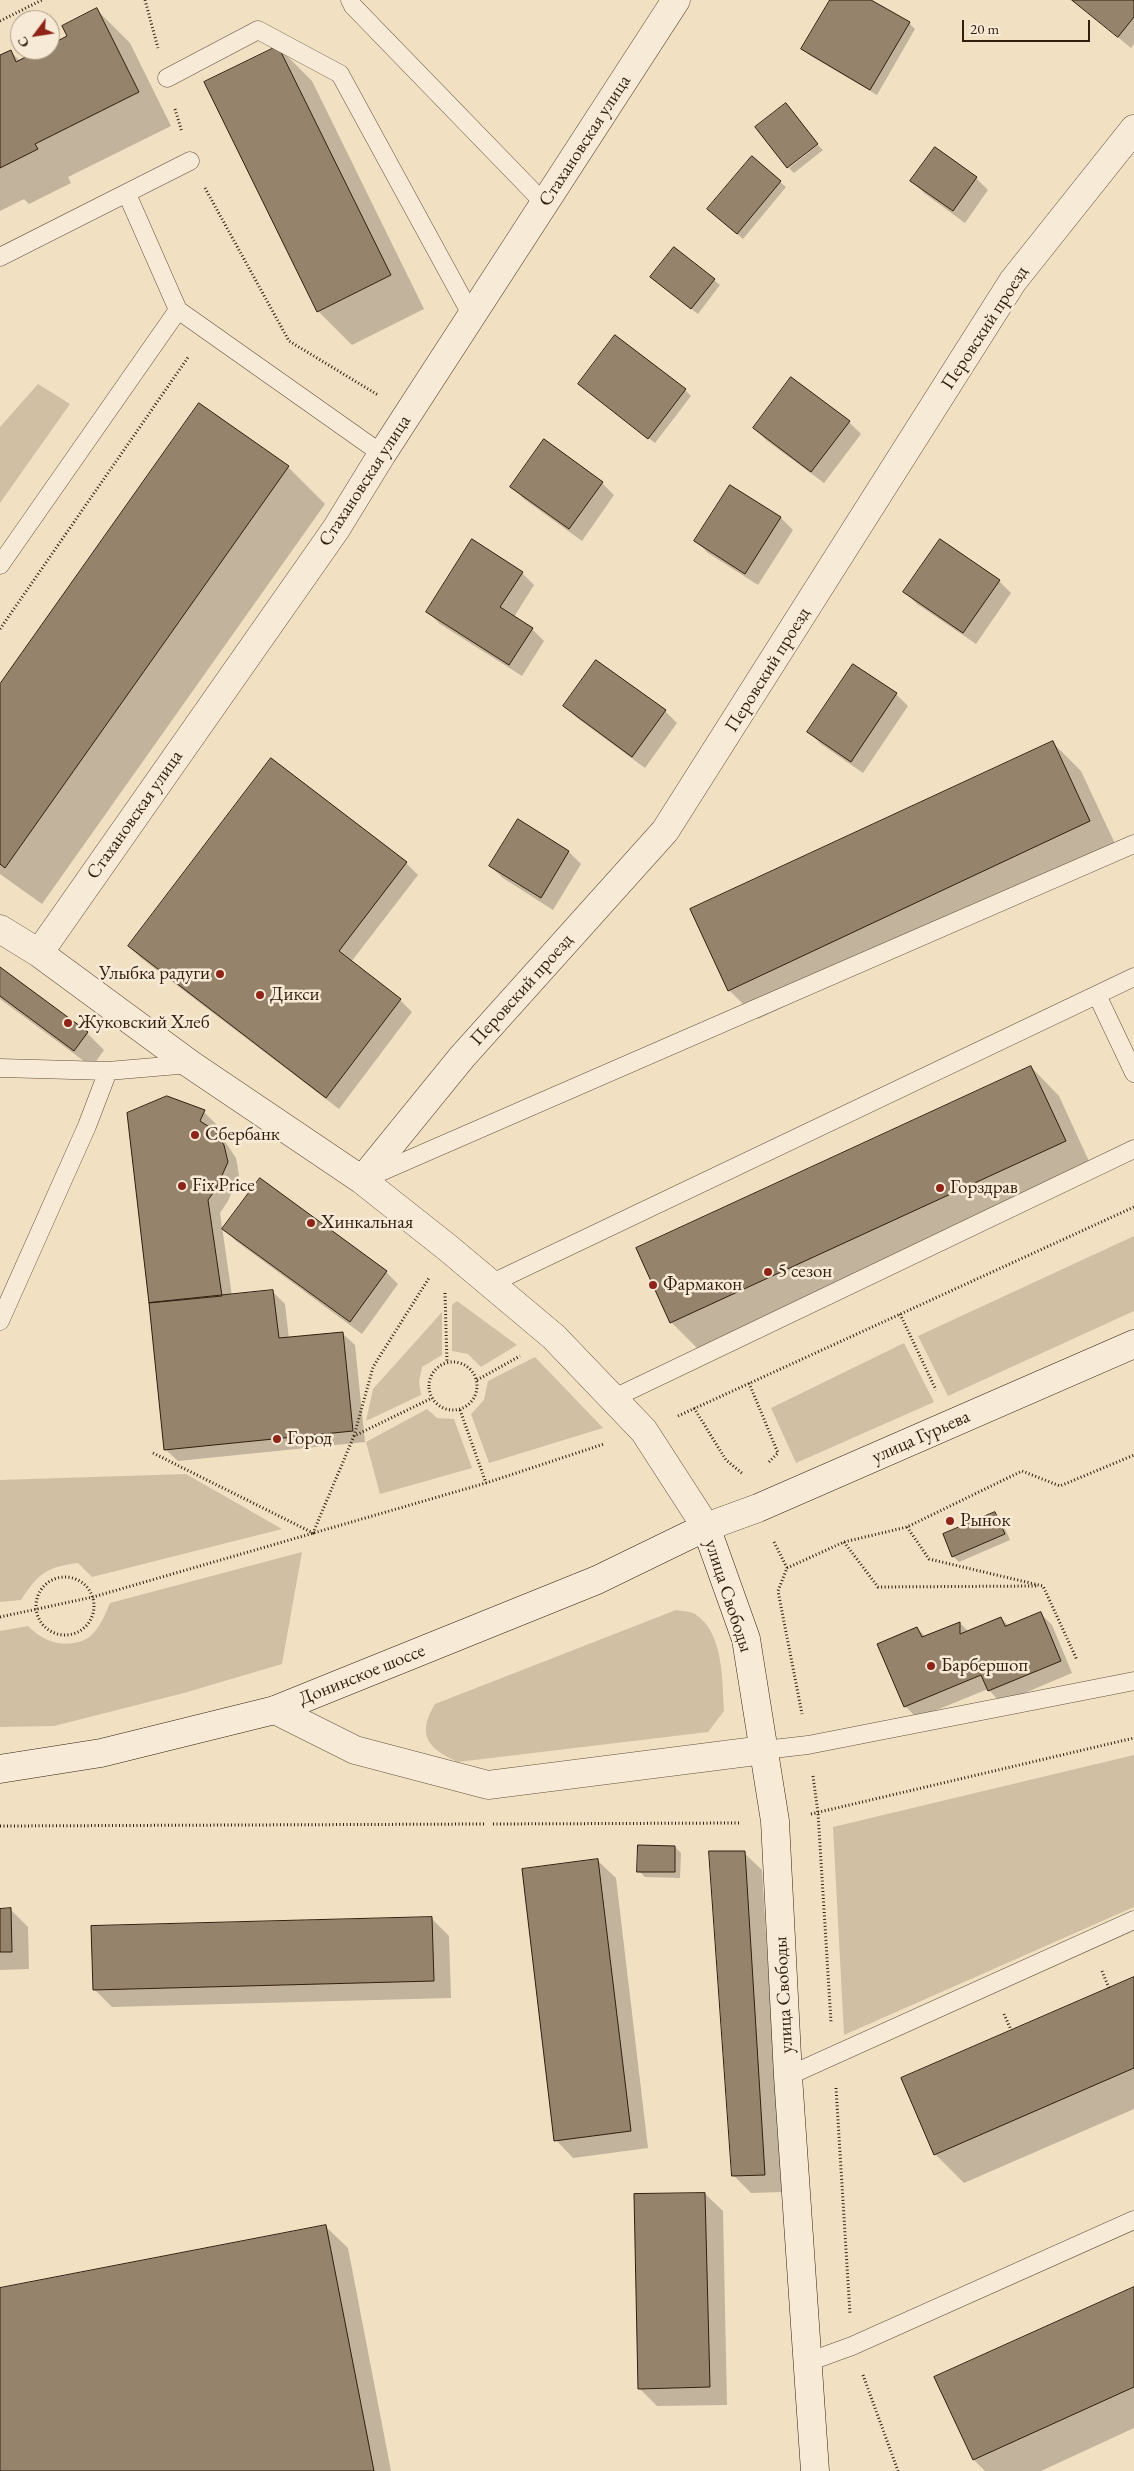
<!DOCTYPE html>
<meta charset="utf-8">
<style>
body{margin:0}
#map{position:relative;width:1134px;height:2471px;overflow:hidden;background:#f2e0c3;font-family:"EB Garamond",serif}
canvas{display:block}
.north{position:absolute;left:10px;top:10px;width:50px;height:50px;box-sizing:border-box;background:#f7ebd8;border:1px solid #a89987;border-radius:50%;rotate:239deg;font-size:14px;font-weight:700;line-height:20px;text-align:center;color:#321e0e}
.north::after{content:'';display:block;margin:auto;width:18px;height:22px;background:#8f2418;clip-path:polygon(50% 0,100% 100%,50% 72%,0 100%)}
.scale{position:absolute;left:962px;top:20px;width:128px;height:22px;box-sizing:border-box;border:2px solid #321e0e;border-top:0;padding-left:6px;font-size:15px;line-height:18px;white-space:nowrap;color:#321e0e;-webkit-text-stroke:4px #f7ebd8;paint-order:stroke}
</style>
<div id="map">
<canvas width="1134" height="2471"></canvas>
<div class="north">С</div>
<div class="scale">20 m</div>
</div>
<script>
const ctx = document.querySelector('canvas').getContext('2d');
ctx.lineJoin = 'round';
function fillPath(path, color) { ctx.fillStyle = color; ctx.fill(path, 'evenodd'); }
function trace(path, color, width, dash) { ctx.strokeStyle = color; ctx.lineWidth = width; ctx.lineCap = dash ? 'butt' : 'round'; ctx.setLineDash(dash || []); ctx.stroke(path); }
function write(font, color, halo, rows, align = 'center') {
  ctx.font = font + ' "EB Garamond",serif'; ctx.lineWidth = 5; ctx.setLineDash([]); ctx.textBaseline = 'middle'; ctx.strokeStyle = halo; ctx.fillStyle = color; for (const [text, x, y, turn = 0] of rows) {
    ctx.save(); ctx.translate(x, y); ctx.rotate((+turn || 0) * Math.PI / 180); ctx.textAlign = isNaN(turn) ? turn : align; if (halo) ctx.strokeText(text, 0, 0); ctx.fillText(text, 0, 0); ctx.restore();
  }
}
const green = new Path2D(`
 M38,384l32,20 -70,99v-76z
 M1134,1236v75l-186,85 -30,-60z
 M457,1301l60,44 -36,22 -13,-13 -16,-3v-46z
 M442,1312v43l-20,12 -3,15 2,13 -55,26 7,-32z
 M904,1343l30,59 -138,61 -25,-55z
 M535,1357l68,71 -114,35 -18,-49 13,-14 4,-19z
 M427,1409l10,9 17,1 18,49 -92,26 -14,-52z
 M186,1474l96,55 -190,48 -14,-14c-32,4 -40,11 -57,37l-21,2v-122z
 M302,1552l-20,112 -98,29 -130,33 -54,1v-96l28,-5c14,15 36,23 56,14 13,-5 21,-25 26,-37z
 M676,1610c5,1 14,1 19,4 29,19 27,66 29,97l-16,21 -250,30c-30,-13 -42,-27 -23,-58z
 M1134,1755v152l-290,128 -11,-208z`);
const shadow = new Path2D(`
 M831,0h38l40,23 6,6 -38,66 -68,-40 -6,-6z
 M1073,0h61v44l-3,4z
 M97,10l33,33 41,83 -103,51 3,6 -42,21 -5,-5 -24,12v-155l10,-5 10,10 22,-11h8v-4l19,-9z
 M278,47l34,34 112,228 -72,36 -34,-34z
 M818,145l5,5 -29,23 -5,-5z
 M935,149l41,29 12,12 -23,33 -41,-30 -12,-12z
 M780,182l6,5 -43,52 -29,-24z
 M714,280l6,5 -22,29 -40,-31z
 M579,384l106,6 6,6 -36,47z
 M199,405l89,62 37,37 -283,400 -42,-30v-188z
 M849,422l12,12 -37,49 -58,-43 -12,-12z
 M544,441l58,42 12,12 -32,46 -58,-42 -12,-12z
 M731,487l50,31 12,12 -35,55 -50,-32 -12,-12z
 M522,573l12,12 -20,32 18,12 12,12 -22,35 -82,-52 -12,-12z
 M999,581l12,12 -35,51 -59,-40 -12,-12z
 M896,694l12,12 -45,67 -42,-29 -12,-12z
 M565,706l100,5 12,12 -32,45 -68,-50z
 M1052,742l29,29 37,79 -360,169 -29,-29z
 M518,821l51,31 12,12 -28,46 -50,-32 -13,-12z
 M406,863l12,12 -67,87 49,38 12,12 -73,97 -198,-151 -12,-12z
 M0,968l87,65 17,17 -12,17 -92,-68z
 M1031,1067l28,29 34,74 -393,181 -29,-29z
 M204,1112l12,12 -3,7 13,12 10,15 3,17 -11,26 -8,12 12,83 41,-4 12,12 4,35 53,-6 13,12 10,97 -187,19 -13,-12 -37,-335z
 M261,1180l125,92 12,12 -36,50 -126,-93 -12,-12z
 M995,1513l6,6 9,21 -51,22 -6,-6z
 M1040,1613l12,12 20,48 -71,30 -13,-14 -71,29 -12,-12 12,-78 9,9 34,-14 9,9 32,-14 8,8z
 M675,1847l6,6 -1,25 -35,-1 -6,-6z
 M744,1853l18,17 20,322 -31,1 -17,-17z
 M598,1861l18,17 32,270 -75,10 -17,-18z
 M0,1910h11l17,17 1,42 -29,1z
 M431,1918l18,18 2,62 -339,9 -18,-18z
 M1134,1978v131l-170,74 -29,-29z
 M705,2194l18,17 4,194 -70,1 -17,-17z
 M325,2226l23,22 43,223h-391v-182z
 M1134,2289v139l-93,43h-56l-11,-11 -38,-82z`);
const building = new Path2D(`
 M830,0h41l39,22 -40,68 -69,-41z
 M1072,0h62v17l-16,20z
 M97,8l42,84 -104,52 3,5 -38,19v-113l11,-5 5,12 23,-12h11v-5l17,-9 -5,-10z
 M278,46l113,229 -74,37 -113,-230z
 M786,103l32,41 -31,24 -32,-41z
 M935,147l42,30 -24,34 -43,-30z
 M752,156l29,25 -44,53 -30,-25z
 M674,247l41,32 -24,30 -41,-32z
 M615,335l71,54 -38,50 -70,-55z
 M791,377l59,44 -39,51 -58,-44z
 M199,403l90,63 -284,402 -5,-4v-180z
 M544,439l59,43 -34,47 -59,-42z
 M730,485l51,32 -36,57 -51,-33z
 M472,539l51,33 -23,35 33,21 -24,37 -83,-53z
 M940,539l60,41 -37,53 -60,-41z
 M596,660l70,50 -34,47 -69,-51z
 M853,664l44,29 -46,69 -44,-30z
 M1053,741l37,80 -362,170 -38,-82z
 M271,758l136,104 -68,89 62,48 -75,99 -198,-152z
 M518,819l51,32 -28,47 -52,-32z
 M0,967l88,65 -14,19 -74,-55z
 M1031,1066l35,75 -396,182 -34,-75z
 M167,1096l38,14 -5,11 14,9 10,15 4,17 -12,27 -8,11 14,96 -73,7 -22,-190z
 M260,1178l127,93 -37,51 -128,-93z
 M273,1290l6,48 64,-6 10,99 -189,19 -15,-147z
 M995,1512l10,22 -53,23 -9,-23z
 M1041,1612l20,49 -73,30 -7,-16 -77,32 -27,-63 40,-17 5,10 38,-15v12l41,-17 4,9z
 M638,1845l37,1v26h-38z
 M709,1851h36l20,324 -33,1z
 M598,1859l33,272 -77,10 -32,-272z
 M11,1908l1,44h-12v-43z
 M432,1917l2,64 -341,9 -2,-64z
 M1134,1977v91l-200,87 -33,-77z
 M705,2193l5,194 -72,2 -4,-195z
 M326,2225l48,246h-374v-183z
 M1134,2287v100l-161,73 -39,-83z`);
const path = new Path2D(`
 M145,0l13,48
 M0,21l42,-21
 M175,109l7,23
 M205,188l84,153 89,54
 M0,629l189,-273
 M445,1293l2,69
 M900,1314l36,76
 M429 1386a24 24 0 1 1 48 0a24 24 0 1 1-48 0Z
 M477,1380l43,-24
 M749,1383l29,70 -9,9
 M694,1408l32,52 17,14
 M460,1410l26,73
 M678,1416l456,-209
 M354,1436l19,-69 56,-89
 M153,1453l160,80 41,-97 78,-38
 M907,1527l22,32 114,27 34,74
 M774,1542l13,26 -9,23 24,123
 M844,1542l34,45 160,-1
 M787,1568l57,-26 63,-15 115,-56 38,15 74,-31
 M36 1606a29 29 0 1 1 58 0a29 29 0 1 1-58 0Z
 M0,1617l93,-20 393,-114 118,-39
 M813,1776l5,37 13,209
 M811,1814l323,-76
 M493,1824l246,-1
 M0,1826l484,-2
 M1102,1971l7,17
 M1004,2014l7,16
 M836,2088l14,226
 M863,2375l35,96`);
const lane = new Path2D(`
 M350,0l3,6 192,198
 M167,78l91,-48 82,44 132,242
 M127,194l51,116 204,144
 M0,257l190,-96
 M0,565l178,-255
 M1097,995l37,78
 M0,1068l108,3 82,-7
 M369,1177l765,-333
 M490,1284l644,-307
 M0,1321l87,-195 21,-55
 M614,1398l520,-249
 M764,1750l44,-5 326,-64
 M788,2076l346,-156
 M808,2362l44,-16 282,-126`);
const street = new Path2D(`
 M0,929l39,24 151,111 172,116 86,68 106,89 90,94 62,96
 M39,953l297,-424 46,-75 294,-454
 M362,1180l100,-123 203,-226 348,-550 121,-152
 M275,1710l80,40 133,35 276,-35`);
const secondary = new Path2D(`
 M706,1527l40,112 29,182 13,255 27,395
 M0,1769l101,-16 174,-43 322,-130 109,-53 52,-19 376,-164`);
const markers = [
 [220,974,5,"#8f2418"],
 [260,995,5,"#8f2418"],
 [68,1023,5,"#8f2418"],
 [195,1135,5,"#8f2418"],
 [182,1186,5,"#8f2418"],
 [940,1188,5,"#8f2418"],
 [311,1223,5,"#8f2418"],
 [768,1272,5,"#8f2418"],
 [653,1285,5,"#8f2418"],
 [277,1439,5,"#8f2418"],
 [950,1521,5,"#8f2418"],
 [931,1666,5,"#8f2418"]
];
const streetNames = [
 ["Стахановская улица",585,141,-57],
 ["Перовский проезд",985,328,-57],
 ["Стахановская улица",365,481,-57],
 ["Перовский проезд",768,670,-58],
 ["Стахановская улица",135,815,-55],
 ["Перовский проезд",522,990,-48],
 ["улица Гурьева",921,1437,-24],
 ["улица Свободы",728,1596,72],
 ["Донинское шоссе",362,1675,-22],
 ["улица Свободы",784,1995,-93]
];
const poiNames = [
 ["Улыбка радуги",210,974,"right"],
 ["Дикси",270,995],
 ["Жуковский Хлеб",78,1023],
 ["Сбербанк",205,1135],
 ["Fix Price",192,1186],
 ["Горздрав",950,1188],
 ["Хинкальная",321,1223],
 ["5 сезон",778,1272],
 ["Фармакон",663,1285],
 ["Город",287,1439],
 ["Рынок",960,1521],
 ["Барбершоп",941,1666]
];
fillPath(green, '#d1bfa4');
fillPath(shadow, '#0003');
fillPath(building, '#96836c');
trace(building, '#321e0e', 1);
trace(lane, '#624e3b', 19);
trace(street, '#624e3b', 29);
trace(secondary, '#321e0e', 29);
trace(path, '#321e0e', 3, [1, 2.5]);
trace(lane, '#f7ebd8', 18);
trace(street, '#f7ebd8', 28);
trace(secondary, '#f7ebd8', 28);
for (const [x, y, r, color] of markers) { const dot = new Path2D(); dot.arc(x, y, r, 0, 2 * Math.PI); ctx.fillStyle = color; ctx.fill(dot); trace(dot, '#f7ebd8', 2); }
write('19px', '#321e0e', '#f7ebd8', streetNames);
write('19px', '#321e0e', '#f7ebd8', poiNames, 'left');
</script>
